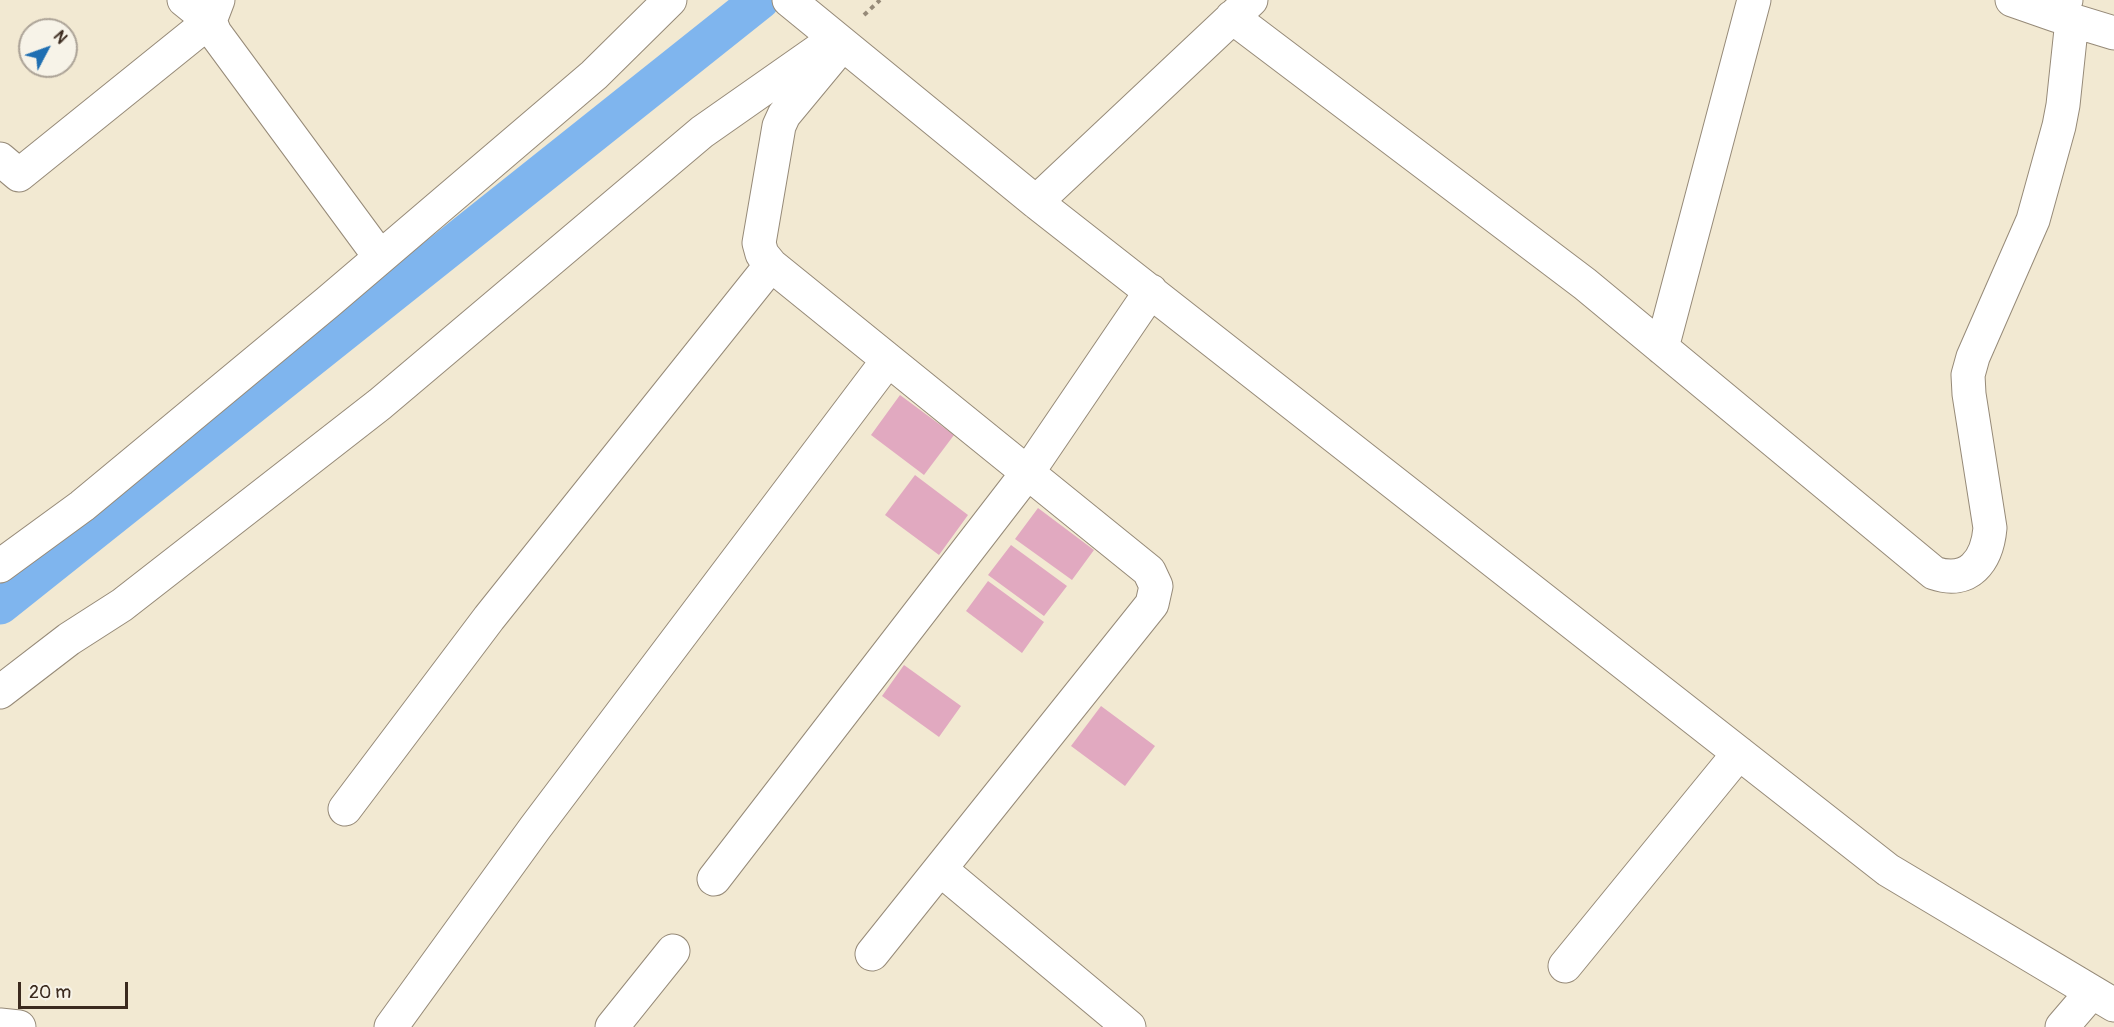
<!DOCTYPE html>
<style>
body{margin:0}
#map{position:relative;width:2114px;height:1027px;overflow:hidden;background:#f2e9d2;font-family:Pangolin,sans-serif}
canvas{display:block}
.north{position:absolute;left:18px;top:18px;width:60px;height:60px;box-sizing:border-box;background:#f7f3e8;border:2px solid #aca397;border-radius:50%;rotate:49deg;font-size:16px;font-weight:700;line-height:24px;text-align:center;color:#3b2a1e}
.north::after{content:'';display:block;margin:auto;width:21px;height:27px;background:#1f6fb2;clip-path:polygon(50% 0,100% 100%,50% 72%,0 100%)}
.scale{position:absolute;left:18px;top:982px;width:110px;height:27px;box-sizing:border-box;border:3px solid #3b2a1e;border-top:0;padding-left:8px;font-size:18px;line-height:21px;white-space:nowrap;color:#3b2a1e;-webkit-text-stroke:4px #f7f3e8;paint-order:stroke}
</style>
<div id="map">
<canvas width="2114" height="1027"></canvas>
<div class="north">N</div>
<div class="scale">20 m</div>
</div>
<script>
const ctx = document.querySelector('canvas').getContext('2d');
ctx.lineJoin = 'round';
function trace(path, color, width, dash) { ctx.strokeStyle = color; ctx.lineWidth = width; ctx.lineCap = dash ? 'butt' : 'round'; ctx.setLineDash(dash || []); ctx.stroke(path); }
function fillPath(path, color) { ctx.fillStyle = color; ctx.fill(path, 'evenodd'); }
const canal = new Path2D(`
 M0,605l760,-605`);
const building = new Path2D(`
 M900,395l54,40 -30,40 -53,-40z
 M915,475l53,40 -29,40 -54,-40z
 M1038,508l56,42 -22,30 -57,-41z
 M1011,545l56,41 -23,30 -56,-41z
 M988,581l56,41 -22,31 -56,-42z
 M904,665l57,41 -22,31 -57,-41z
 M1101,706l54,40 -30,40 -54,-40z`);
const path = new Path2D(`
 M864,15l16,-15`);
const minor = new Path2D(`
 M218,0l-8,21 5,12 165,224
 M789,0l247,202 852,668 226,135
 M2012,0l43,15 11,-15
 M2055,15l59,18
 M1232,17l353,267 349,289c35,12 53,-12 56,-45l-21,-134 -1,-19 5,-18 60,-137 26,-94 4,-21 9,-85
 M842,45l-58,70 -5,11 -20,117 3,11 9,11 378,306 7,15 -4,18 -280,350
 M0,159l19,16 191,-154 -26,-21
 M1036,202l215,-202
 M1662,348l92,-348
 M0,566l82,-60 246,-204 266,-227 76,-75
 M0,692l69,-53 53,-34 258,-201 322,-272 127,-89
 M345,809l144,-191 282,-353
 M940,869l189,158
 M714,879l314,-407 123,-181
 M1565,966l174,-213
 M0,1025l19,2
 M391,1027l144,-199 353,-468
 M612,1027l61,-76
 M2062,1027l30,-35`);
trace(canal, '#7fb5ee', 39);
fillPath(building, '#e1a9c0');
trace(minor, '#968a78', 35);
trace(path, '#968a78', 4, [4.5, 4.5]);
trace(minor, '#fff', 33);
</script>
